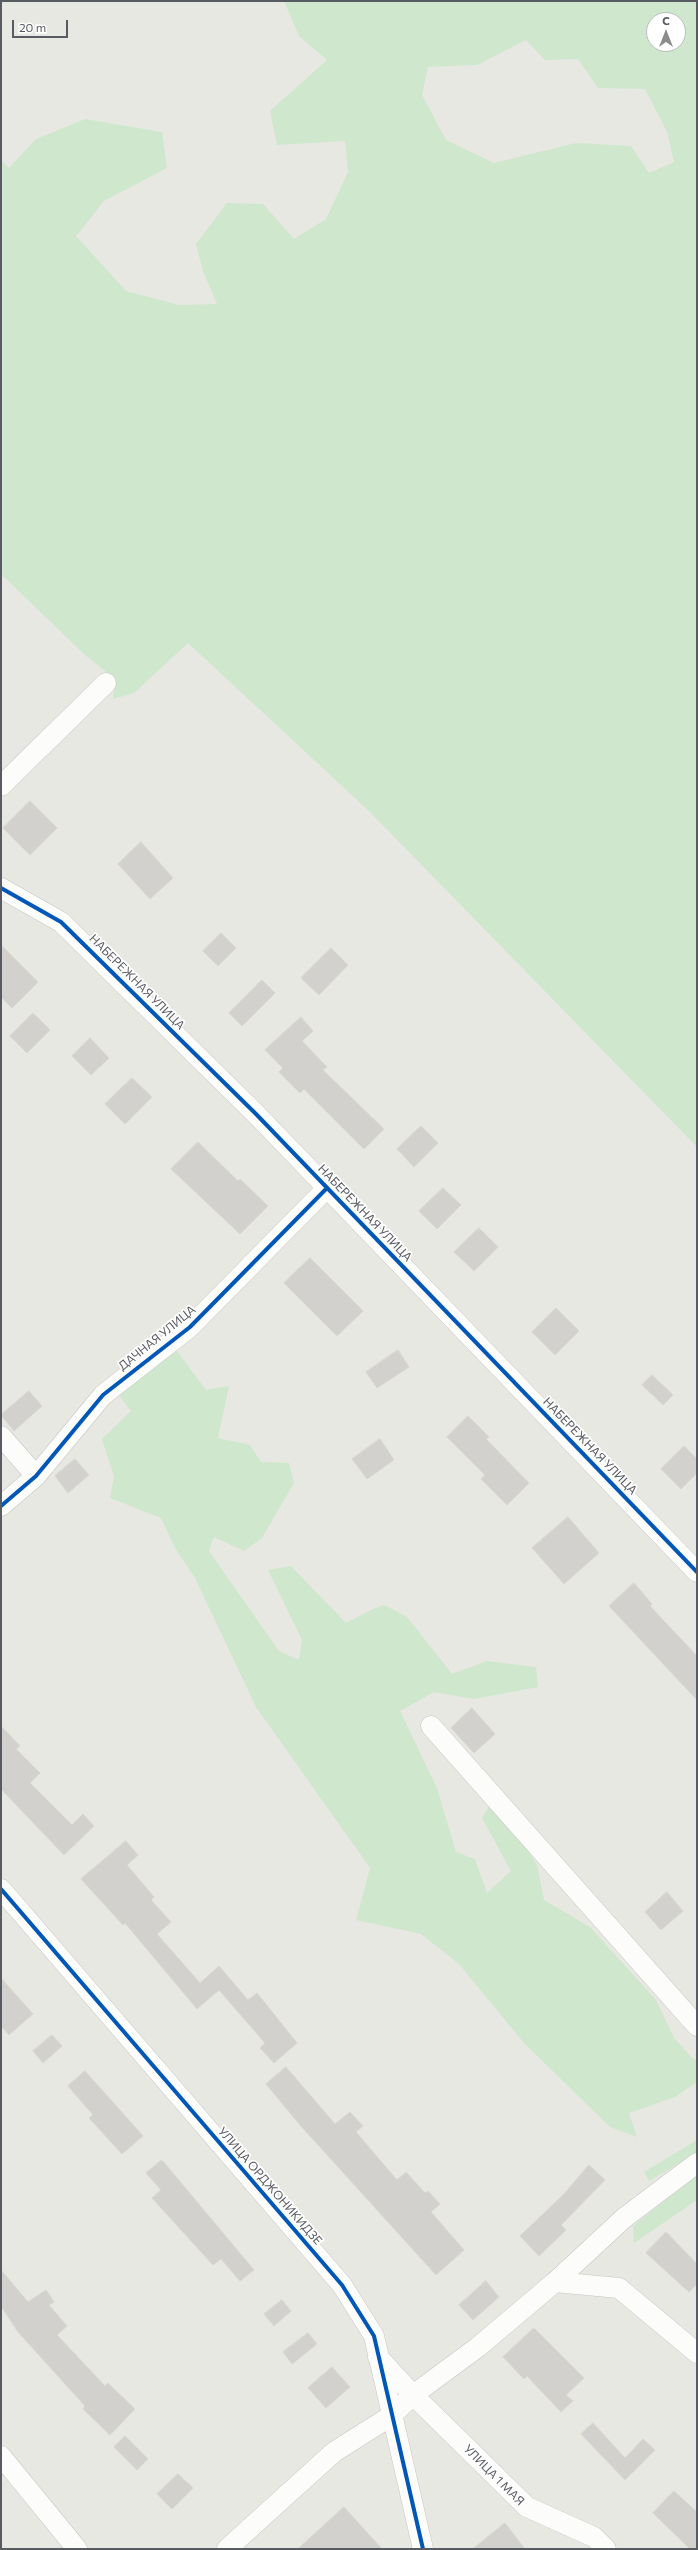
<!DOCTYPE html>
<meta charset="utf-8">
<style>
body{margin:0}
#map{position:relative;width:698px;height:2550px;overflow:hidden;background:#e8e8e2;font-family:Commissioner,sans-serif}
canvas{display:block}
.frame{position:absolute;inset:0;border:2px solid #585b61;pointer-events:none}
.north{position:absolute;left:646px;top:12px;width:40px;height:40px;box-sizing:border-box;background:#fff;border:1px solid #bcbdc0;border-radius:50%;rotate:0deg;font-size:11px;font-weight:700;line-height:16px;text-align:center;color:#585b61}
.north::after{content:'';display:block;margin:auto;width:14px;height:18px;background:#8a8c8e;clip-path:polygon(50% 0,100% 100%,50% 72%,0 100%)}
.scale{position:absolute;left:12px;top:20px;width:56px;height:18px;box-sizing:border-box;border:2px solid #585b61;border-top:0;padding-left:5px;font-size:12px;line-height:14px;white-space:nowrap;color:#585b61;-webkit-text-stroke:3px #fff;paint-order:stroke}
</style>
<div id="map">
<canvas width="698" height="2550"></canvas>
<div class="frame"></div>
<div class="north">С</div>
<div class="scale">20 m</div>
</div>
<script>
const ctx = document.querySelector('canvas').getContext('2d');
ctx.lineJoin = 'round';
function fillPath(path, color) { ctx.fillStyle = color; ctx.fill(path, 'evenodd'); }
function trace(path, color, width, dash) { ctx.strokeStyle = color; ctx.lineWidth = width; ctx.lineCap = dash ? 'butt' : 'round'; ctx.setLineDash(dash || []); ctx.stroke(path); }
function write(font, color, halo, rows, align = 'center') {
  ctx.font = font + ' Commissioner,sans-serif'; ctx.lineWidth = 3.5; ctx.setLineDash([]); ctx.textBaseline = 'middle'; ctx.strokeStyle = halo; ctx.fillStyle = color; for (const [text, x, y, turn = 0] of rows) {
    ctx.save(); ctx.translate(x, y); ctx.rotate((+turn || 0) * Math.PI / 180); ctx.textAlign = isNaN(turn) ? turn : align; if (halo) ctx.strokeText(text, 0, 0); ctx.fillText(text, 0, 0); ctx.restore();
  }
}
const green = new Path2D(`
 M284,1h413v1146l-328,-336 -181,-168 -54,50 -21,6 2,-20 -30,-24 -84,-81v-414l8,8 27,-29 49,-20 77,13 5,36 -63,33 -28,35 50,55 53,14 38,-1 -14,-33 -7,-27 31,-41 36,1 31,35 32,-20 22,-47 -3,-31 -68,4 -7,-34 57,-51 -28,-24zM654,20h24v24h-24zM526,40l19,20 33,-1 20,29 47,1 22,43 7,30 -25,11 -18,-27 -55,-3 -82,20 -48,-23 -24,-45 6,-28 49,-2z
 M176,1350l30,40 23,-4 -11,52 32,7 11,17 28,1 5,20 -32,55 -18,13 -30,-14 -5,14 70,100 20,9 3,-20 -34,-70 23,-4 55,57 27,-14 11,-4 23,12 45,57 35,-13 49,6 2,20 -64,12 -40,-7 -34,19 37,77 19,64 19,7 12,34 24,-22 -29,-53 8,-13 15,8 32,52 7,35 46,27 66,73 18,38 18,20 5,2v22l-22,15 -46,16 8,24 -27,-10 -86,-84 -65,-79 -38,-30 -65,-14 14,-52 -114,-161 -61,-129 -20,-30 -14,-30 -51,-20 4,-21 -12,-38 29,-28 -12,-16z
 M697,2140v13l-48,28 -5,-9z
 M697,2175v25l-63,43 -1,-17z`);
const building = new Path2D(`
 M30,801l27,27 -27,27 -27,-27z
 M141,842l32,36 -23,21 -32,-35z
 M221,933l15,15 -18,18 -15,-15z
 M1,945l37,37 -26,26 -11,-11z
 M331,948l17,17 -29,30 -18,-17z
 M262,980l13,13 -33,33 -13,-13z
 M33,1013l17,17 -23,23 -17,-17z
 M301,1017l12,14 -11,10 25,26 -4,3 61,59 -20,20 -60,-60 -4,4 -21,-21 4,-4 -18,-18z
 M90,1038l19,20 -18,17 -19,-19z
 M132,1078l20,19 -27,27 -20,-20z
 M421,1126l17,17 -24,24 -17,-18z
 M198,1142l40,39 2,-2 28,27 -28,28 -69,-65z
 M443,1188l18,17 -24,24 -18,-18z
 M479,1228l19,19 -24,24 -20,-19z
 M310,1258l53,53 -26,25 -53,-53z
 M556,1308l23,23 -24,24 -23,-23z
 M398,1350l11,17 -32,21 -11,-16z
 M652,1375l21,20 -10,10 -21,-20z
 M29,1391l13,15 -28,25 -13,-16z
 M468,1416l21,21 -3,2 43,44 -22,22 -26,-26 4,-4 -38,-38z
 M380,1439l14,21 -27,19 -15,-20z
 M684,1446l13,13v14l-16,16 -20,-20z
 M75,1459l14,16 -21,18 -13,-17z
 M568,1517l31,36 -35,31 -32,-36z
 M634,1583l18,21 -2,2 47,50v44l-88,-94z
 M472,1708l23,26 -21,19 -23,-25z
 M1,1726l19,20 -4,3 24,24 -10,10 42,42 11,-11 11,12 -30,29 -63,-66z
 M126,1841l12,14 -11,10 27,32 -3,3 20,22 -14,12 43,49 19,-17 29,34 9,-7 40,50 -23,20 -14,-15 5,-5 -46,-53 -22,19 -72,-86 -2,2 -42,-46z
 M667,1892l16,19 -22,19 -16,-18z
 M1,1978l32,36 -24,21 -8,-9z
 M52,2035l10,11 -19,17 -10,-12z
 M286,2067l49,57 15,-12 13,14 -7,6 41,48 9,-8 19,21 3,-2 12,13 -9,8 33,38 -28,25 -136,-150 -34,-41z
 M85,2071l58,65 -21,18 -33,-36 4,-3 -25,-29z
 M162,2160l92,110 -14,11 -19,-22 -8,6 -61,-67 9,-8 -15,-17z
 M589,2165l16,15 -44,45 5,5 -27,26 -19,-20 44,-42z
 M666,2232l31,32v20l-8,8 -43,-39z
 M1,2270l27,32 18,-12 8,12 -5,3 18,21 -10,9 48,51 3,-3 27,26 -25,26 -27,-26 2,-3 -67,-74 -17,-26z
 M486,2281l13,16 -26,23 -14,-15z
 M282,2300l9,11 -17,15 -10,-12z
 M534,2328l50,50 -18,17 7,6 -12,11 -34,-36 -3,3 -21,-22z
 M308,2333l9,11 -25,20 -9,-12z
 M332,2367l18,20 -24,21 -18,-20z
 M593,2423l32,35 18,-19 12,11 -30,30 -44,-46z
 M125,2436l23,23 -11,11 -23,-23z
 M178,2474l15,14 -21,21 -15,-15z
 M674,2491l23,21v37h-7l-37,-36z
 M344,2507l38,42h-84z
 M505,2523l20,26h-52z`);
const minor = new Path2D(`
 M1,786l105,-103
 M1,888l60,34 195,192 441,458
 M1,1436l35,40
 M1,1506l35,-30 67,-81 87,-68 137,-139
 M431,1726l266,300
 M1,1889l341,396 32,51 49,213
 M555,2282l64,6 78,65
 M378,2357l35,38 114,112 67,30 12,12
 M1,2456l76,93
 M227,2549l107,-97 57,-36 22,-21 65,-48 77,-65 69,-64 73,-55`);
const cycleway = new Path2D(`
 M1,888l60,34 195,192 441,458
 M1,1506l35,-30 67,-81 87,-68 137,-139
 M1,1889l341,396 32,51 49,213`);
const streetNames = [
 ["НАБЕРЕЖНАЯ УЛИЦА",137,982,45],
 ["НАБЕРЕЖНАЯ УЛИЦА",365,1213,46],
 ["ДАЧНАЯ УЛИЦА",157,1338,-39],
 ["НАБЕРЕЖНАЯ УЛИЦА",590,1446,46],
 ["УЛИЦА ОРДЖОНИКИДЗЕ",270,2186,49],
 ["УЛИЦА 1 МАЯ",494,2475,45]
];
fillPath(green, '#cee7cd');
fillPath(building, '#d2d1cd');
trace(building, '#d8d6d1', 1);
trace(minor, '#c5c6c4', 21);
trace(minor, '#fcfcfb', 20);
trace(cycleway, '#0057b8', 4);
write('12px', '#585b61', '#fff', streetNames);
</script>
